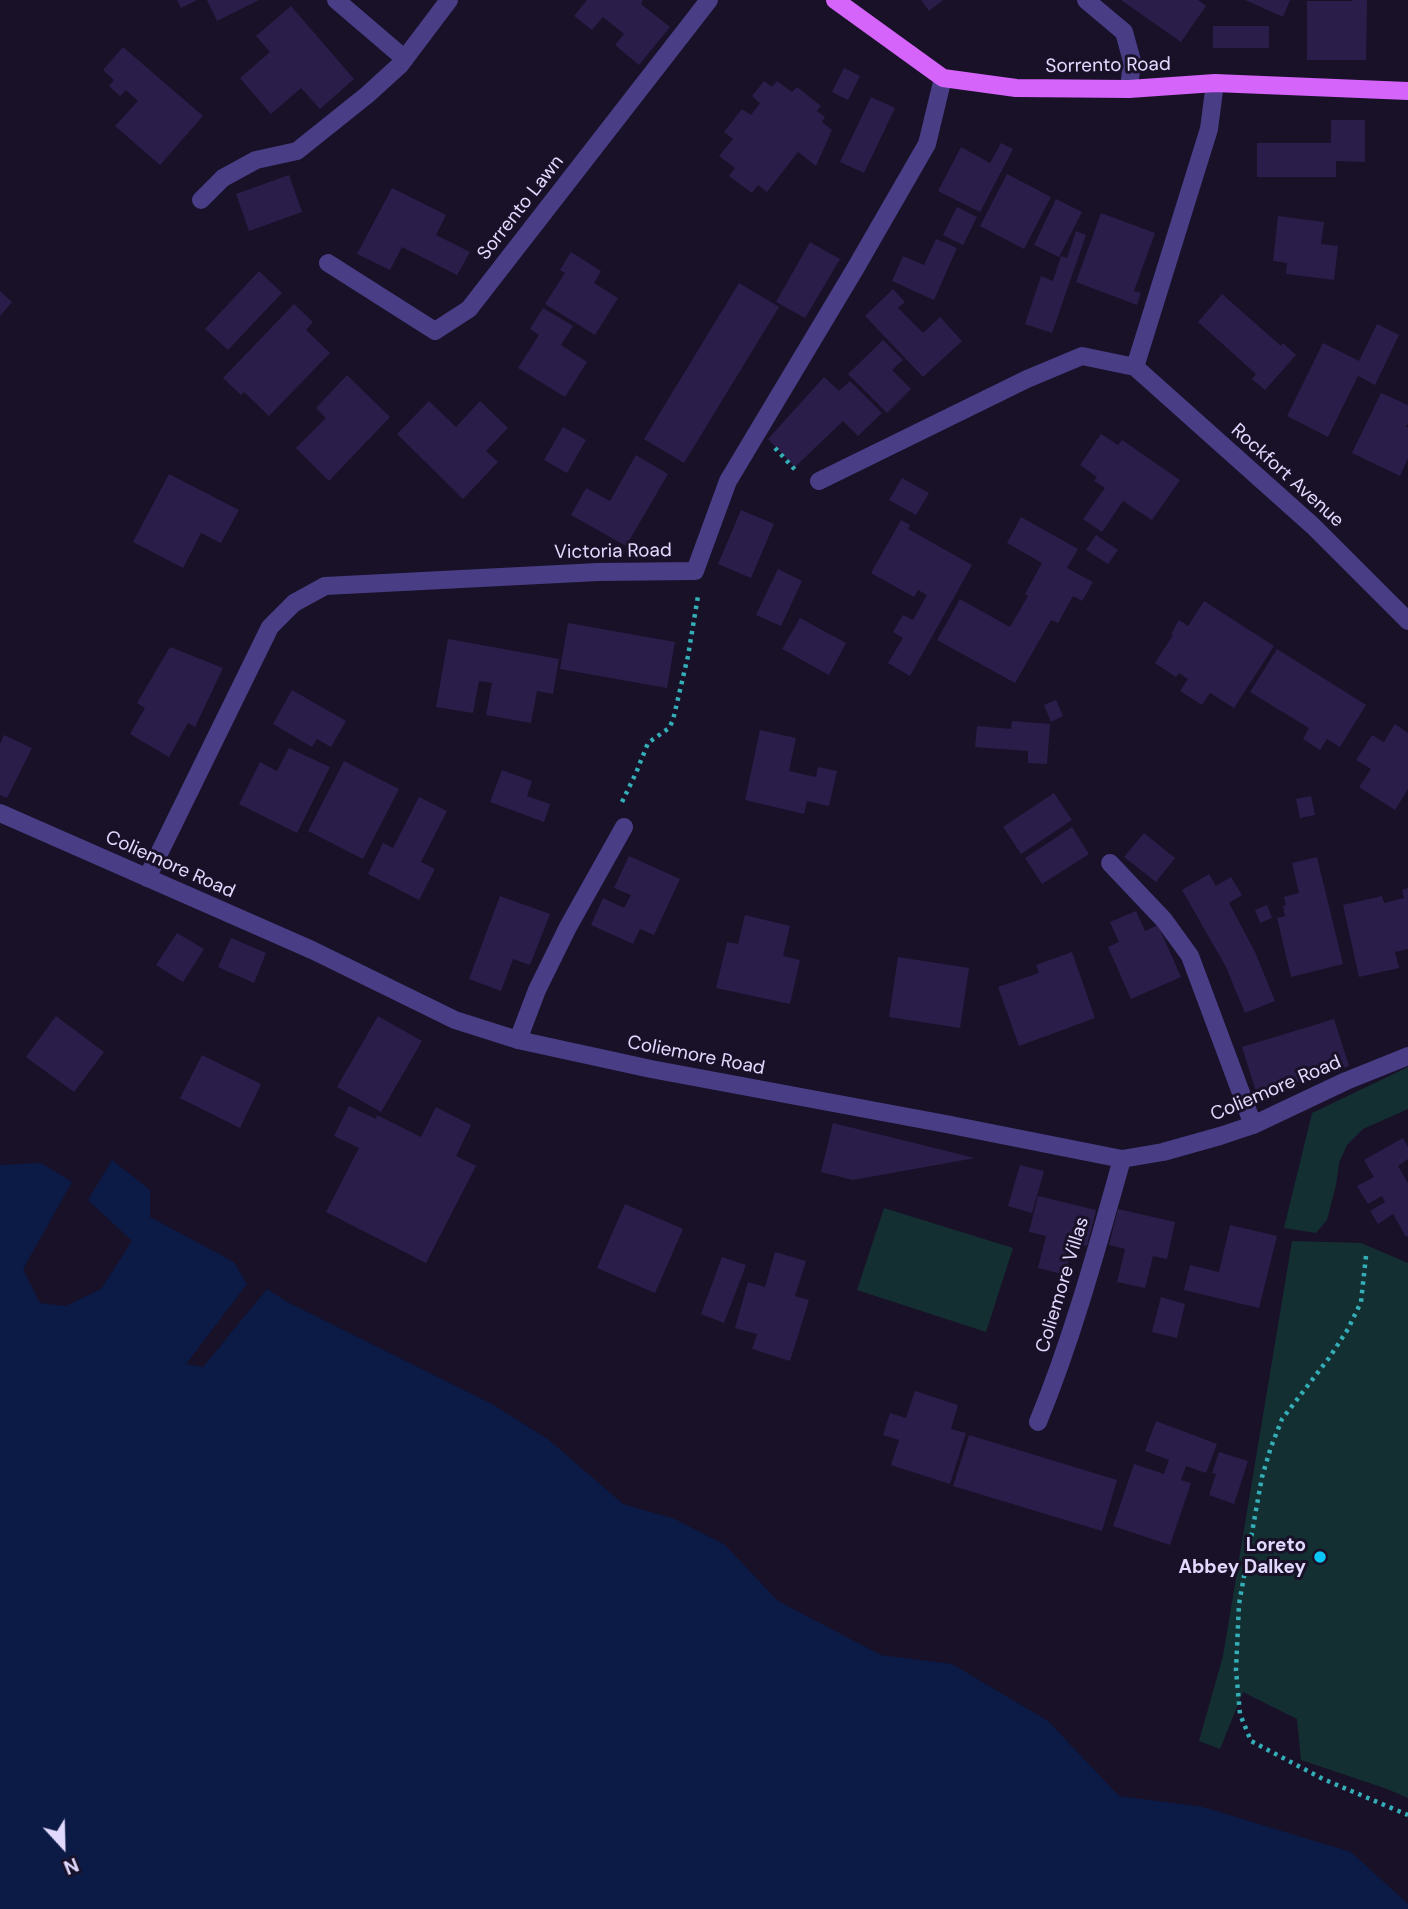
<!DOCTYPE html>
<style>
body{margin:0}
#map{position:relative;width:1408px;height:1909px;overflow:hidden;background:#181128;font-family:"DM Sans",sans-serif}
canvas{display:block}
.north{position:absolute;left:28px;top:1811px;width:70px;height:70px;-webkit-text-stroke:5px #181128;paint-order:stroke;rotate:158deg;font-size:19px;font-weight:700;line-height:28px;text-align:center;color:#e2d9fe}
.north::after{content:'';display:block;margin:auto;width:24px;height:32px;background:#e2d9fe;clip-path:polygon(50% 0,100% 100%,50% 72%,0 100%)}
</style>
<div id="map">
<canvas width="1408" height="1909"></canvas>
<div class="north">N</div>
</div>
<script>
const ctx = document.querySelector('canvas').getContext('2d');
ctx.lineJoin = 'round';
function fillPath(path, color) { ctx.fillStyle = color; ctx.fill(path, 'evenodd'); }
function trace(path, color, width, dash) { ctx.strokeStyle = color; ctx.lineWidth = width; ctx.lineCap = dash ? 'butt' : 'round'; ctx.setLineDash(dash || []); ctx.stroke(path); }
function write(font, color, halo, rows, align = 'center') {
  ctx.font = font + ' "DM Sans",sans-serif'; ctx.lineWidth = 6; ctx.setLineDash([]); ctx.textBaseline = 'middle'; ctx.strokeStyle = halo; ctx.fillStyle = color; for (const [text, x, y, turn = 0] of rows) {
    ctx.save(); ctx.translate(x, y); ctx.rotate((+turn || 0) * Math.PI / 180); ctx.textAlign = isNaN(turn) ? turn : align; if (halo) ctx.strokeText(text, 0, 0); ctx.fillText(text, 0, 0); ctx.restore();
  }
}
const green = new Path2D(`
 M1408,1067v42l-45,20 -16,16 -8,18 -3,22 -9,35 -11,13 -32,-5 28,-115z
 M884,1208l129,40 -27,84 -129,-42z
 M1292,1241l69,2 47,20v535l-21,-9 -86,-29 -4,-41 -54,-27 -23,57 -21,-8 24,-85z`);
const water = new Path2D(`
 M112,1160l38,30v27l84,45 13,22 -61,80 17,3 64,-78 22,14 203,101 57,36 74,64 52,15 50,26 53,56 103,54 71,9 96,57 71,75 84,11 148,45 57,52v5h-1408v-744l41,-2 31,19 -49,87 17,34 26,3 35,-17 31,-48 -44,-41z`);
const building = new Path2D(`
 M177,0h20l-16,8z
 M207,0h52l-42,21z
 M587,0h56l-2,4 29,23 -31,38 -24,-20 9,-11 -21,-17 -11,13 -18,-14z
 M921,0h22l-14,11z
 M1121,0h77l8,6 -25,36z
 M1245,0h45l-7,17z
 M1352,0h15l-1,60h-59v-59h45z
 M291,6l63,73 -34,30 -19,-21 -30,26 -31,-36 30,-26 -14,-16z
 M1213,26h56v22h-56z
 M123,47l80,69 -43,49 -45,-39 23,-25 -12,-11 -6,6 -11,-10 5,-6 -11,-10z
 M844,68l16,8 -12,24 -16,-8z
 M764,81l8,6 5,-6 15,11 5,-5 24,19 -4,5 8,6 -3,5 10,8 -16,36 -18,-14 -31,40 -9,-7 -6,8 -23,-17 6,-8 -16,-12 14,-17 -9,-7 18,-23 9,6 9,-12 -8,-7z
 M871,97l24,11 -31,65 -24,-11z
 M1331,120h34v42l-29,-1v16h-79v-34h74z
 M1001,143l12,6 -33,63 -42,-21 23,-44 29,16z
 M1007,174l44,23 -27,52 -44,-23z
 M289,175l13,37 -53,19 -13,-37z
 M392,188l54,27 -10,20 34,17 -13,23 -55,-28 -12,23 -33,-16z
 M1056,199l26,13 -23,45 -25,-12z
 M957,207l20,10 -14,28 -20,-10z
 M1101,213l54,20 -21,58 7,2 -4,12 -61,-23z
 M1278,216l46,6 -3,22 17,2 -4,34 -48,-6 1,-11 -14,-2z
 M1076,231l10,4 -34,98 -27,-9 16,-48 12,5 8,-25 6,2z
 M936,239l21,9 -23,52 -42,-19 11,-25 21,9z
 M810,242l30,17 -35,59 -29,-16z
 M571,252l30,19 -7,12 24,15 -23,37 -50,-31 20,-31 -5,-3z
 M259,271l23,22 -54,57 -23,-21z
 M739,283l40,24 -95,156 -40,-24z
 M893,289l12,13 -7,6 25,25 17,-16 22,24 -39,36 -58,-61z
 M0,291l12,11 -12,14z
 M1222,294l59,52 2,-3 13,12 -31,35 -13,-11 4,-5 -58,-52z
 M294,304l19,18 -7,8 24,23 -61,63 -25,-24 -3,3 -18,-17z
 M543,308l30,18 -12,19 26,17 -22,35 -47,-29 21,-33 -9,-6z
 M1377,324l22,11 -24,50 -17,-9 -30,61 -41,-21 36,-73 36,18z
 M883,340l20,20 -11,10 19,19 -24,24 -39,-39z
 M347,375l43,42 -61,64 -33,-33 30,-30 -10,-10z
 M824,377l15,14 11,-10 32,32 -24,23 -15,-15 -48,46 -27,-28z
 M1381,393l27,12v18l-2,4h2v31l-8,18 -48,-23z
 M429,401l27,26 24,-26 28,27 -22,23 12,11 -35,37 -66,-65z
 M563,427l23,13 -19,33 -23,-13z
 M1101,434l17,11 4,-5 58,40 -28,40 -29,-19 -21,31 -19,-13 22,-31 -11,-7 3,-4 -17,-12z
 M636,455l32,19 -42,72 -55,-31 15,-27 24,13z
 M169,474l70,36 -18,33 -20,-10 -18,35 -50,-26z
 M902,478l27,15 -13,22 -27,-15z
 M741,510l33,14 -23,54 -33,-14z
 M1021,517l57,32 -11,19 26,14 -11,19 -9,-5 -15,27 -7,-3 -36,63 -78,-43 23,-41 50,28 18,-31 -3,-2 17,-31 -35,-20z
 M901,520l9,5 -2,4 64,36 -62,111 -22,-13 15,-25 -10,-6 10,-17 10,5 14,-25 -9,-5 -4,7 -43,-24z
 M1096,535l22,15 -10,14 -22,-14z
 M778,569l24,12 -21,45 -25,-11z
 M1204,601l70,45 -40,62 -24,-15 -8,12 -22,-14 8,-12 -9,-6 -3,4 -21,-14 18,-28 -2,-1 8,-14 9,6z
 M800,618l46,25 -17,32 -47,-26z
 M568,623l107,19 -8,46 -107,-19z
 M448,639l111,20 -6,35 -16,-3 -6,32 -45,-8 6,-32 -13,-2 -6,32 -37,-6z
 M170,647l53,21 -28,59 -7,-4 -19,34 -39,-23 15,-26 -8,-5z
 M1277,649l89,56 -26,42 -13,-8 -7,11 -17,-11 6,-11 -59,-36z
 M292,690l54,31 -15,26 -14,-8 -5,8 -39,-23z
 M1056,700l7,16 -12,6 -7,-17z
 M1012,721l38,3 -3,40 -19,-1v-12l-53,-4 2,-21 34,3z
 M1395,724l13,9v56l-13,21 -36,-23 12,-18 -15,-9 16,-25 12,7z
 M760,730l36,8 -7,33 27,6 2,-10 19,4 -8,35 -22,-5 -3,13 -59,-14z
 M4,735l28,13 -25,50 -7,-3v-51z
 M289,748l41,19 -33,66 -58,-29 21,-42 17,9z
 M344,761l55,28 -36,70 -55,-28z
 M502,770l30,11 -5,15 23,8 -6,18 -54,-20z
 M1054,793l18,27 -51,34 -18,-27z
 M1311,796l4,19 -15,3 -4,-19z
 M419,797l28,14 -26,51 14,7 -16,31 -51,-26 15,-31 10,5z
 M1072,827l17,27 -47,30 -17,-26z
 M1144,833l31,25 -19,24 -32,-25z
 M629,856l51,23 -26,56 -14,-6 -7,15 -42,-19 12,-27 21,10 7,-13 -17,-7z
 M1317,857l26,107 -52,13 -14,-59 8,-2 -2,-10 3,-1 -2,-8 15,-4 -7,-30z
 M1209,874l7,12 15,-9 11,18 -13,8 26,49 20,49 -30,12 -19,-46 -44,-77z
 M1408,888v61l-13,3 4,16 -40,9 -16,-72 39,-9 2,7 20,-5 -2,-8z
 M500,896l50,18 -20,51 -17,-6 -12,32 -32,-12z
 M1267,905l5,13 -12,5 -5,-13z
 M1136,911l9,20 13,-6 23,52 -50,22 -23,-52 11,-5 -9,-20z
 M745,915l45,11 -7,30 17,4 -10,44 -74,-16 11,-46 11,2z
 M177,933l27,16 -21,33 -27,-17z
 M231,938l35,15 -12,30 -36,-16z
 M1072,952l23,66 -76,28 -21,-59 41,-14 -3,-8z
 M898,957l71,11 -9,60 -71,-11z
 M56,1016l48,36 -30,40 -48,-35z
 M378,1016l44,25 -41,71 -44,-25z
 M1334,1019l15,47 -92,29 -15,-48z
 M202,1055l59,29 -21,44 -60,-30z
 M349,1106l27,13 1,-4 44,22 15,-30 35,18 -15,31 20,10 -50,97 -100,-51 33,-64 -25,-12z
 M833,1123l142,35 -122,22 -32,-8z
 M1403,1138l5,9v12l-10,7 10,17v53l-2,1 -13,-23 -15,10 -8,-13 15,-9 -3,-6 -14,8 -11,-18 17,-9 -10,-17z
 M1020,1165l24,6 -12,42 -24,-7z
 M1038,1196l58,14 -9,36 -14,-3 -8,32 -27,-7 8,-32 -17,-4z
 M625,1204l58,25 -28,64 -58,-25z
 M1118,1209l57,13 -8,37 -14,-3 -8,32 -28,-6 8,-33 -16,-4z
 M1230,1225l47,11 -18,72 -75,-18 6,-25 29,7z
 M775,1252l31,9 -11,35 14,4 -19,61 -38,-12 5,-15 -22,-6 13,-46 17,5z
 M722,1257l24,8 -22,58 -23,-9z
 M1161,1297l24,7 -8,34 -25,-6z
 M915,1391l43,14 -7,24 15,4 -16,51 -59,-19 8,-25 -16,-5 7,-22 16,5z
 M1156,1421l61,23 -11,29 -20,-7 -5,14 10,3 -21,62 -57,-19 21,-62 30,10 5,-14 -24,-9z
 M969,1435l148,45 -15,51 -149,-45z
 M1219,1452l29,9 -14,43 -25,-9 7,-21 -4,-1z`);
const path = new Path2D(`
 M775,448l23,25
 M622,802l14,-29 12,-30 21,-15 4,-8 15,-64 10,-60
 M1366,1256l-5,46 -13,27 -19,29 -47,61 -11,28 -9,30 -23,127 -3,66 4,44 11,27 72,38 85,36`);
const minor = new Path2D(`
 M336,0l69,59
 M1086,0l38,32 8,29 -3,28
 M1215,83l-6,46 -74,238 178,159 95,95
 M201,200l22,-22 33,-18 41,-9 70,-56 33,-30 49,-65
 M328,263l107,68 34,-22 240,-309
 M819,481l208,-102 55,-23 53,11
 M0,813l312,137 143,70 63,20 133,29 295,55 176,35 41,-7 57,-16 33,-11 93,-44 62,-25
 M1110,863l54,57 26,36 63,169
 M147,878l123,-251 24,-24 31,-17 273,-14 97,-1 33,-90 127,-212 72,-125 16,-66
 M518,1040l19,-50 31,-63 56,-100
 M1038,1422c35,-85 59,-174 84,-263`);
const major = new Path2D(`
 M835,0l108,78 73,10 113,1 86,-6 193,8`);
const markers = [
 [1320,1557,7,"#0bc4f8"]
];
const streetNames = [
 ["Sorrento Road",1108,66,-1],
 ["Sorrento Lawn",521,208,-52],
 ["Rockfort Avenue",1287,476,42],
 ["Victoria Road",613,552,-1],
 ["Coliemore Road",170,865,24],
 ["Coliemore Road",696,1056,11],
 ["Coliemore Road",1276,1089,-23],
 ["Coliemore Villas",1063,1285,-73]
];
const poiNames = [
 ["Loreto",1306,1546],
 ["Abbey Dalkey",1306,1568]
];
fillPath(green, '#142f32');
fillPath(water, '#0c1a46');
fillPath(building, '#2b1d49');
trace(path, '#34afb7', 4.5, [3.5, 5]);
trace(minor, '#493d85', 18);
trace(major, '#d464fa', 18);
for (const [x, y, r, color] of markers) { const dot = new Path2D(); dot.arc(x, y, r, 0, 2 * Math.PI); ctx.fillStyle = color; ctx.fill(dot); trace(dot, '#181128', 2.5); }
write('19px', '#e2d9fe', '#181128', streetNames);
write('bold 19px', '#e2d9fe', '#181128', poiNames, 'right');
</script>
